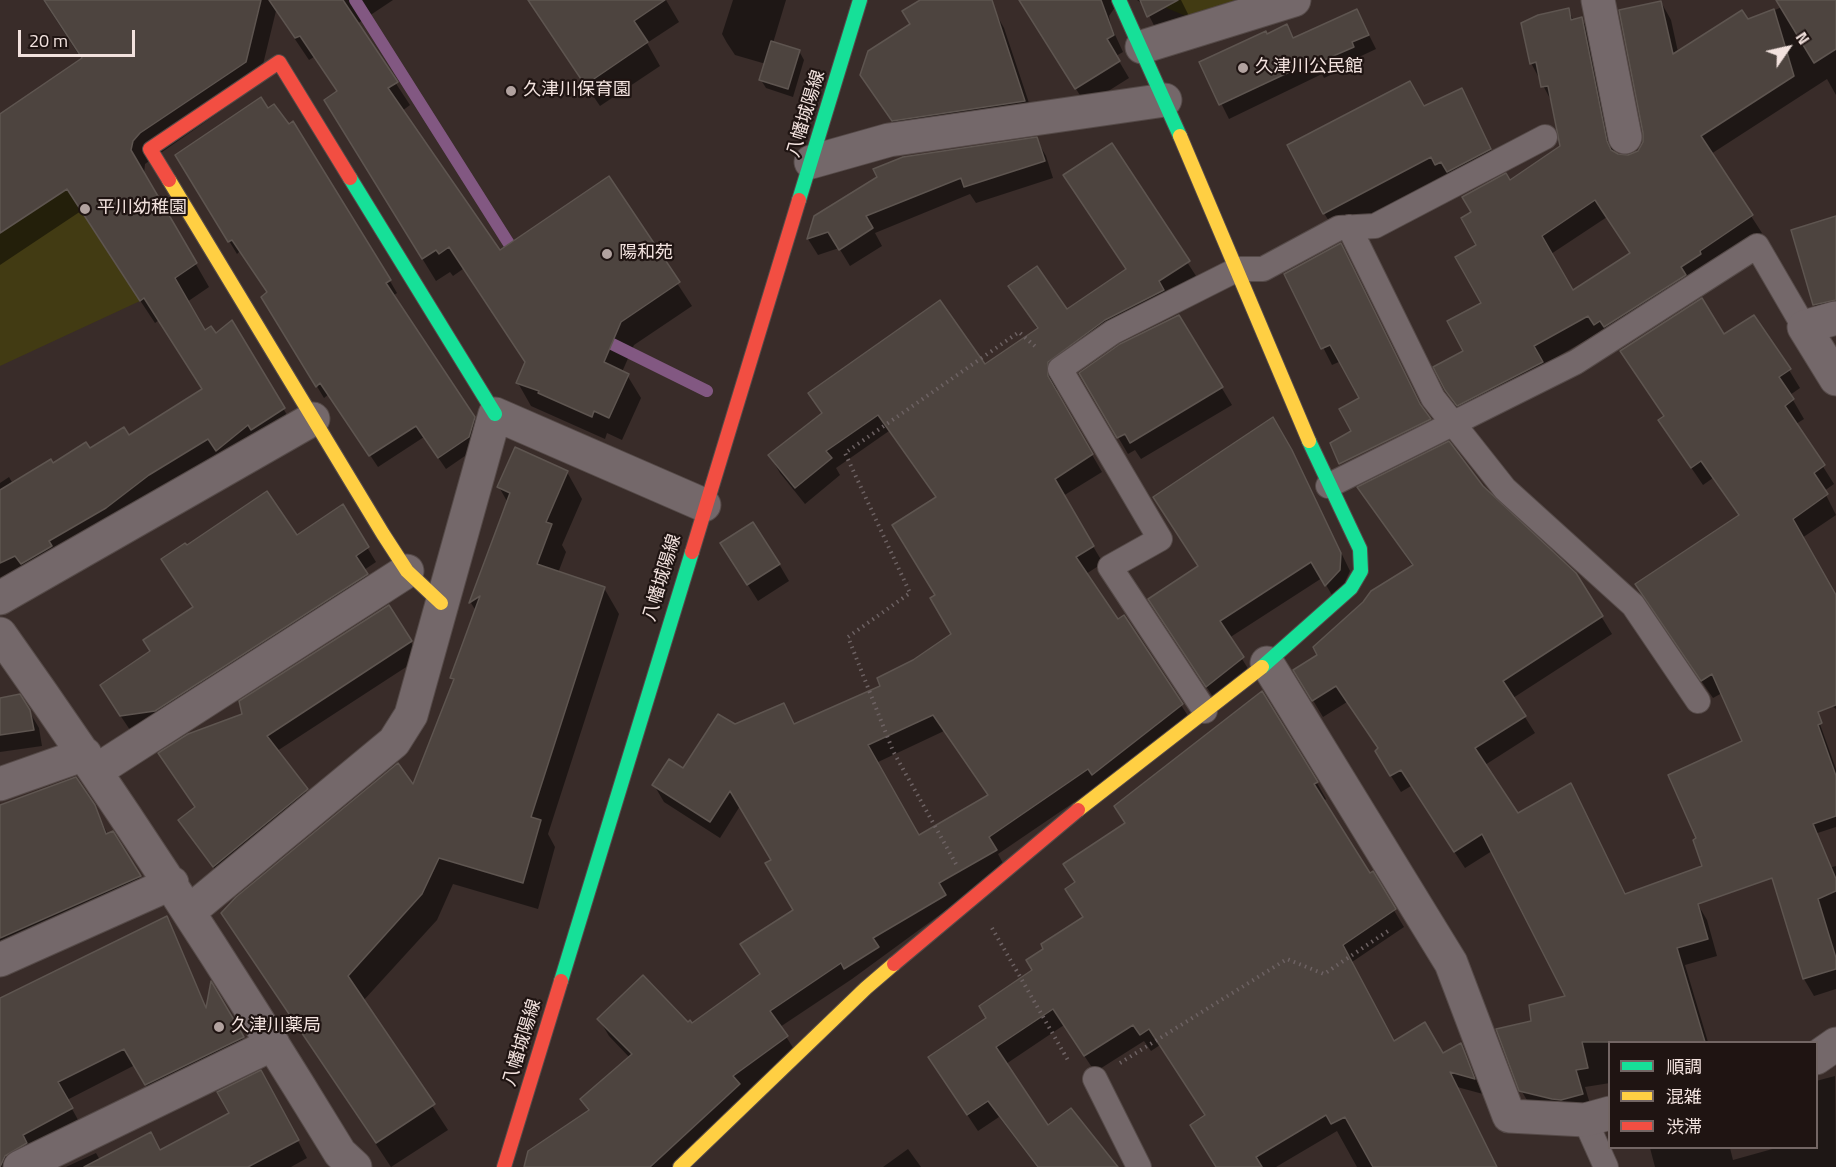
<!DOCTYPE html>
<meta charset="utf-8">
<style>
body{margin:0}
#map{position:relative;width:1836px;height:1167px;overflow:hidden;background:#392c29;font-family:"Titillium Web","Noto Sans JP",sans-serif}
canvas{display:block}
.legend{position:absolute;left:1608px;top:1041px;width:210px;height:108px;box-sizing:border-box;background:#1f1412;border:2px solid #736664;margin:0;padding:8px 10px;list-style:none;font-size:18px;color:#f2e2de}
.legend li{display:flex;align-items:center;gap:12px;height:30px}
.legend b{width:30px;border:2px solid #736664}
.north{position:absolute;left:1758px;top:18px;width:60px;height:60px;-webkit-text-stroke:4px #1f1412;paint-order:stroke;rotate:56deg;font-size:16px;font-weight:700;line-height:24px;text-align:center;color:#f2e2de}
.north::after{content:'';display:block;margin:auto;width:21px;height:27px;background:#f2e2de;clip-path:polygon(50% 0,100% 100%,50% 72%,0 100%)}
.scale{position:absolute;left:18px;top:30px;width:117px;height:27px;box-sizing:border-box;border:3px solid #f2e2de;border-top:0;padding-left:8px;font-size:18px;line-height:21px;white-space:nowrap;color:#f2e2de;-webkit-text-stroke:4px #1f1412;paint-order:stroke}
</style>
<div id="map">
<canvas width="1836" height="1167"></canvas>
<ul class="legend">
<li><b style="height:8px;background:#16e098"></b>順調</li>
<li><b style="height:8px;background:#ffcf43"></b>混雑</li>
<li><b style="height:8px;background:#f24e42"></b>渋滞</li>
</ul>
<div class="north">N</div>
<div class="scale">20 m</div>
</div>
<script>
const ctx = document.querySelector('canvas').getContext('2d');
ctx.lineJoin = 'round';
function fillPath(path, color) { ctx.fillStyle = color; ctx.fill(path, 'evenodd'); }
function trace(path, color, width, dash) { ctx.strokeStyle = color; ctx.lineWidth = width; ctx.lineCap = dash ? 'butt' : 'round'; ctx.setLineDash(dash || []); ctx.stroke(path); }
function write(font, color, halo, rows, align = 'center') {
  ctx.font = font + ' "Titillium Web","Noto Sans JP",sans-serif'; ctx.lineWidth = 4.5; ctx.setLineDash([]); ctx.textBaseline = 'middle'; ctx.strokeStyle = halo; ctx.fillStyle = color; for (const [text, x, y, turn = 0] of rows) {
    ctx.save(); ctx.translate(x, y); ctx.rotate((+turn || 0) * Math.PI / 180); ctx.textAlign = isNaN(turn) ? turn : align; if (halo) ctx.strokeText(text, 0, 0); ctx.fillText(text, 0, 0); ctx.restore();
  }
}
const green = new Path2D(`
 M1148,0h87l-47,17z
 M67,189l73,112 -140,65v-133z`);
const shadow = new Path2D(`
 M43,0h350l-36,24 53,81 -8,6 97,141 109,-74 84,128 -58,39 -12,27 5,3 14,23 -19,42 -15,-7 -2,6 -74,-33 -13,-23 8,-20 -63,-94 -10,7 -3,-4 -14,9 -97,-158 -1,-30 -24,-36 -5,3 -33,-49 -18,74 -113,79 -1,10 65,113 -22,15 17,30 79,76 13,23 -291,154 -5,-7v-95l9,-6 4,7 39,-19 77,-28 74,-46 -44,-71 -4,3 -74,-112 -81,54v-149l82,-56z
 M528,0h138l13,22 -32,21 13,23 -60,40z
 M733,0h53l-13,43 26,8 5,9 -11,37 -27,-9 -5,-8 5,-16 -31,-9 -8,-12 -5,-9z
 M923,0h34l38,12 9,16 30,90 -131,19 -41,-62 50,-50z
 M1021,0h99l-11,16 2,10 12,26 -7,4 13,22 -43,27z
 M1137,0h44l8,16 -31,17 -15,-29z
 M1798,0h38v95l-9,-16 -116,75 51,79 -53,36 -166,96 9,16 -95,28 -11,-19 19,-39 18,-48 -5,-58 31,-63 53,-35 -8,-41 -23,-43 37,-53 6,11 8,-2 10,18 23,117 13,3 11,-5 5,-9 17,-141 10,18 7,32zM1607,217l24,37 -59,38 -21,-38z
 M1357,11l19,38 -17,8 2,4 -37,17 -2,-4 -93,45 -28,-56 93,-23z
 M1424,108l49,3 28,60 -165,62 -12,-20z
 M268,110l21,16 4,-2 97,157 7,12 -4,3 88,134 -6,19 -29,20 -22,-32 -46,30 -49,-73 -5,4 -61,-101 5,-4 -28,-42 -3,3 -60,-99z
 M1036,139l10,17 7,22 -77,25 -6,-9 -95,39 7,13 -32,20 -11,-18 -21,7 -10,-16 7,-22z
 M1111,145l87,134 -142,100 1,15 45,78 -39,24 40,67 -17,11 32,47 6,-4 68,105 -194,132 7,13 -153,112 -72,48 17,27 -120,113h-133l45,-55 -7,-12 48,-42 -21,-22 -10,-17 93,6 69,-49 34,-65 -22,-50 -33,-55 -20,32 -56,-36 -10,-17 29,-15 52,-44 48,-21 12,21 87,-40 71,-52 -16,-39v-96l-48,-68 -53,37 4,7 -35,29 -25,-31 -10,-17 53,-41 -13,-21 175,-28 53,-36 -28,-44 57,25 60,-40 -62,-95zM944,731l45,65 -70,41 -43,-74z
 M1836,218v101l-12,3 -10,-18z
 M1286,274l137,137 -70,20 9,-33 -21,-37 -9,4z
 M1179,317l53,88 -91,54 -6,-9 -7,4 -47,-80z
 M1724,336l65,34 11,18 -10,7 14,24 -8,5 38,60 -10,7 12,24 -34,23 34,59v112l-29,-21 29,81v58l-123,40 31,-125 -22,-49 -9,5 -65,-95 91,-87 -26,-38 -10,7 -32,-47 -7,-21 -42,-66z
 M1430,421l9,15 -89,45 -9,-16z
 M1291,450l59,121 -14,31 -14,-24 -93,60 23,37 -35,28 -57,-87z
 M567,472l15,27 -20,46 4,7 -8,21 46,15 15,26 -71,220 7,13 -17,62 -85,-25 -16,36 -74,81 85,129 -57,37 -168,-254 190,-125 41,-106 -2,-4 24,-67 -5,-8 37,-100 -9,-16z
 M1482,487l93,87 37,60 -99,64 22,35 -50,32 32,50 108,80 72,8 10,17 10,36 -32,9 23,77h-98v41l-25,4 7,24 -61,-4 -10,-17 12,-67 34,-27 -75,-145 -27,17 -54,-82 -10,6 -15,-24 -7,-18 -32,-48 -24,15 -18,-30 14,-32 94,-88 -54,-79z
 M342,506l34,56 -12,8 11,19 -245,141 -20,-30 84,-92 -7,-60 109,-11z
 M732,560l47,4 10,17 -31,20z
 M411,642l9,16 -143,93 39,55 -92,76 -44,-61 16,-13 48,-93z
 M0,699l29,12 10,17 3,18 -42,6z
 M1317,783l9,16 -3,3 46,74 3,-2 32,53 -52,35 42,81 49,12 18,-10 22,49 -26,-7 39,80h-139l-20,-36 -61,36h-59l-11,-51 -46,-71 -9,6 -7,-10 -49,31 -31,-47 -58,39 42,63 68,40h-79l-38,-50 -21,14 -38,-57 48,-55 96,-101 -8,-35 -11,-18z
 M94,805l14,30 4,-2 37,60 -149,63v-149z
 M1836,866v123l-22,7 -10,-17 -29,-97z
 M166,918l41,91 5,-23 40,69 -96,47 -21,-37 -68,35 20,36 -64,31h-23v-168z
 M1835,1076l1,91h-181l-5,-19h80l3,12 43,-12h40v-67z
 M271,1090l36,68 -16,9h-225l30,-14 4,7 60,-9z
 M908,1149l13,18h-38z`);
const stream = new Path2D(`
 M355,0l163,258
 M598,337l109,54`);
const building = new Path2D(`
 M44,0h217l-15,62 -106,71 -7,8 -2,9 66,113 -22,15 30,52 6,-4 5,7 16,-13 53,88 -34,22 -3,-5 -32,26 -8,-12 -59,36 -43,33 -57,33 3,5 -31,18 -6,-8 -15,7v-73l51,-31 2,4 33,-21 4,6 34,-21 5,8 73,-46 -58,-91 -4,3 -73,-112 -67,44v-119l82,-56z
 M269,0h74l55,82 -10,6 112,162 109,-74 71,106 -59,40 -17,40 25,12 -20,44 -15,-7 -2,6 -54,-24 1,-2 -23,-8 9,-21 -76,-115 -10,7 -3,-4 -14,9 -98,-159 13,-9 -37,-55 -5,2z
 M528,0h137l-31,21 14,21 -63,43z
 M920,0h72l33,101 -133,20 -32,-46 8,-24 42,-27 -8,-13z
 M1019,0h82l13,35 -7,4 13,22 -45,28z
 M1140,0h38l-31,17z
 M1776,0h60v49l-22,14z
 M1661,1l12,53 69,-44 6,9 26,-10 20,67 -93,60 52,79 -53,36 1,3 -20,13 5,8 -82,52 -4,-6 -6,4 -6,-9 -54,30 9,16 -86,44 -12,-16 -12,-23 30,-16 -16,-30 34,-18 -26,-46 21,-12 -15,-27 10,-6 -9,-15 44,-24 4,7 50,-34 -12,-60 -7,1 -5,-25 -6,2 -9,-41 17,-8 31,-7 2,12 11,-3 25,124 4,9 7,4 10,1 10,-4 5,-9v-9l-24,-123zM1595,200l35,53 -57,37 -31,-54z
 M1357,9l12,26 -17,7 2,5 -39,17 -2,-3 -94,44 -20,-43 67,-31 1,3 20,-10 6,14z
 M771,41l29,9 -12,39 -29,-9z
 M1410,81l14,25 38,-18 29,61 -44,23 -6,-10 -6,3 -4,-8 -108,57 -36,-69z
 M261,97l7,11 6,-4 15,20 4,-3 98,159 -5,3 89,134 -6,20 -31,21 -22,-32 -47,30 -49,-73 -4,4 -55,-90 6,-5 -35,-52 -4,2 -53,-87z
 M1037,137l8,24 -81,26 -3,-9 -95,38 7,12 -34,22 -11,-18 -21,7 7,-23 63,-39 -4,-8 30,-12z
 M1112,143l78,118 -31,20 5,9 -59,30 -57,42v14l45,78 -38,25 39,67 -18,11 42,62 6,-4 59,89 -91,71 -4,-6 -99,68 8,13 -58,33 7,12 -73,43 6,9 -35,22 -3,-6 -71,48 18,25 -55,40 7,8 -90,83h-126l4,-16 61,-41 -9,-11 52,-45 -35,-35 46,-44 45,47 2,-2 2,3 68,-49 -20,-30 53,-34 -28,-47 6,-3 -41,-69 -20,31 -58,-37 17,-26 14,9 35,-54 17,10 49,-21 10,21 86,-38 -3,-8 36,-18 38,-26 -21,-36 5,-3 -43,-70 44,-28 -58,-82 -52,36 6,7 -37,30 -27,-33 54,-42 -14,-20 132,-93 45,64 53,-36 -30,-42 29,-20 30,43 59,-40 -63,-94zM933,715l55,80 -69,40 -51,-90z
 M1836,216v84l-23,5 -22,-75z
 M1341,243l79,161 11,15 -92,45 -9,-21 21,-12 -12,-22 20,-11 -29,-53 -9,4 -37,-75z
 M1702,298l22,36 30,-19 37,54 -12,8 15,22 -9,7 40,59 -11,8 14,21 -35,25 43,76v110l-18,7 4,11 -4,2 18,51v40l-23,8 23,55v12l-18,8 18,59v11l-33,10 -31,-101 -74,26 10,35 -31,9 28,94h-123l6,26 -12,2 7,24 -22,6 -9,-1 -33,-8 -23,-62 35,-8 -2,-16 36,-9 -83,-162 -28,18 -53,-82 -11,6 -15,-25 3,-3 -42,-62 -24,15 -19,-31 24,-15 -4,-8 50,-45 8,-11 42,-26 -56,-78 92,-46 34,45 93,87 27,43 -100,65 23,35 -51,32 43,65 53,-30 54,111 77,-28 -9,-26 3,-2 -28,-63 74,-34 -30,-67 -11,7 -66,-97 104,-69 -38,-54 -10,7 -33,-48 6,-4 -44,-65z
 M1179,315l44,72 -93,56 -5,-9 -8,4 -38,-65 41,-29z
 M1273,417l19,33 49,103 -1,17 -15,16 -14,-24 -91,59 24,36 -38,30 -58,-88 50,-33 -45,-69z
 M515,447l53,24 -22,51 6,2 -15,40 68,23 -74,230 10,3 -18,63 -84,-25 -17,36 -74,82 87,128 -59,39 -155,-230 15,-16 162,-134 15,21 41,-105 -4,-1 30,-82 -11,7 41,-110 -13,-6z
 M267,491l30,44 46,-31 26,43 -13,9 12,18 -213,137 -35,5 -20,-31 50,-34 -7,-11 50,-33 -32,-48 24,-16 2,2z
 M753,522l27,42 -33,21 -27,-42z
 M389,605l23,36 -145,95 41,53 -95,78 -35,-47 17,-13 -37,-54 30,-19 54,-20 -3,-13z
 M1262,691l56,91 -4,2 56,89 3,-2 23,38 -53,36 51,96 31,-19 18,31 18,-10 14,36 -25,-7 47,95h-124l-28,-50 -14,7 -5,-9 -70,42 6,10h-46l-26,-42 15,-10 -56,-86 -9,6 -7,-10 -49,31 -31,-47 -57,38 52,78 23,-17 47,59h-80l-50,-66 -21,14 -39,-58 58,-39 -7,-12 53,-36 -6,-10 17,-11 -2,-5 42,-27 -18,-28 10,-7 -12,-18 62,-41 -11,-17z
 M20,694l10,16 4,20 -34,5v-37z
 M76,777l19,28 11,29 7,-3 28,45 -141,62v-133z
 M167,916l39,92 5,-27 33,56 -99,48 -21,-36 -66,33 15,26 -50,27 4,8 -22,13 -5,11v-169z
 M261,1070l38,70 -51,27h-164l67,-35 9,18 69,-37 -12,-21z`);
const path = new Path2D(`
 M956,864l-63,-113 -45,-114 62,-44 -65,-140 174,-121 18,16
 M992,928l77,134
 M1120,1063l167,-104 37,15 64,-43`);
const lane = new Path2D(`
 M1349,227l84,171 72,91 128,116 65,96
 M1328,486l248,-124 181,-116 47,81
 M1205,711l-95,-144 50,-28 -100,-170 53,-37 125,-63h25l76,-41 36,-2 170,-89
 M1095,1079l44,88
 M1585,1120l21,47`);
const street = new Path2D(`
 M1598,0l27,137
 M1142,47l152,-47
 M811,162l78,-22 276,-40
 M1836,318l-32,9 32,52
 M0,598l313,-179
 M0,634c120,169 232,342 340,519l15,14
 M1267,663l184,300 58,153 76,4 25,-7
 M96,771l311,-200
 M0,784l85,-30
 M190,911l204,-169 17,-27 84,-301 209,91
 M0,960l172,-77
 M1816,1058l20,-14
 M20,1167l253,-123`);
const fast = new Path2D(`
 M1119,0l61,136
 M350,178l145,236
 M799,200l61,-200
 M1262,667l89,-79 10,-17 -1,-22 -51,-108
 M561,981l131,-429`);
const slow = new Path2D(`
 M1180,136l129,305
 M169,180l214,354 24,37 34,32
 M1078,810l184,-143
 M680,1167l186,-179 28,-24`);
const jam = new Path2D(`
 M169,180l-19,-31 129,-87 71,116
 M692,552l107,-352
 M894,964l184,-154
 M504,1167l57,-186`);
const markers = [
 [1243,68,6,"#b1a29f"],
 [511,91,6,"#b1a29f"],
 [85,209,6,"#b1a29f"],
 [607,254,6,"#b1a29f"],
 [219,1027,6,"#b1a29f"]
];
const poiNames = [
 ["久津川公民館",1255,68],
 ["久津川保育園",523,91],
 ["平川幼稚園",97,209],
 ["陽和苑",619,254],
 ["久津川薬局",231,1027]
];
const streetNames = [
 ["八幡城陽線",807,114,-73],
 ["八幡城陽線",663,578,-73],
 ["八幡城陽線",523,1043,-73]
];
fillPath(green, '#423b13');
fillPath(shadow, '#0007');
trace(stream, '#825882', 12);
fillPath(building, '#4d443f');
trace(building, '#5e5550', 1.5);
trace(lane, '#554a48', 26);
trace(street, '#554a48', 35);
trace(fast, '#554a48', 16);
trace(slow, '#554a48', 16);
trace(jam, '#554a48', 16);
trace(path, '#6d6263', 4, [1.5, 4.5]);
trace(lane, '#74686a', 24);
trace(street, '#74686a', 33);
trace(fast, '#16e098', 14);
trace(slow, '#ffcf43', 14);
trace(jam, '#f24e42', 14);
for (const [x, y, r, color] of markers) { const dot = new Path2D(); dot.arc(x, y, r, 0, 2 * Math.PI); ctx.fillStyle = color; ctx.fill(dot); trace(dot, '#1f1412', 2); }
write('18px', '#f2e2de', '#1f1412', poiNames, 'left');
write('18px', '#f2e2de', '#1f1412', streetNames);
</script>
